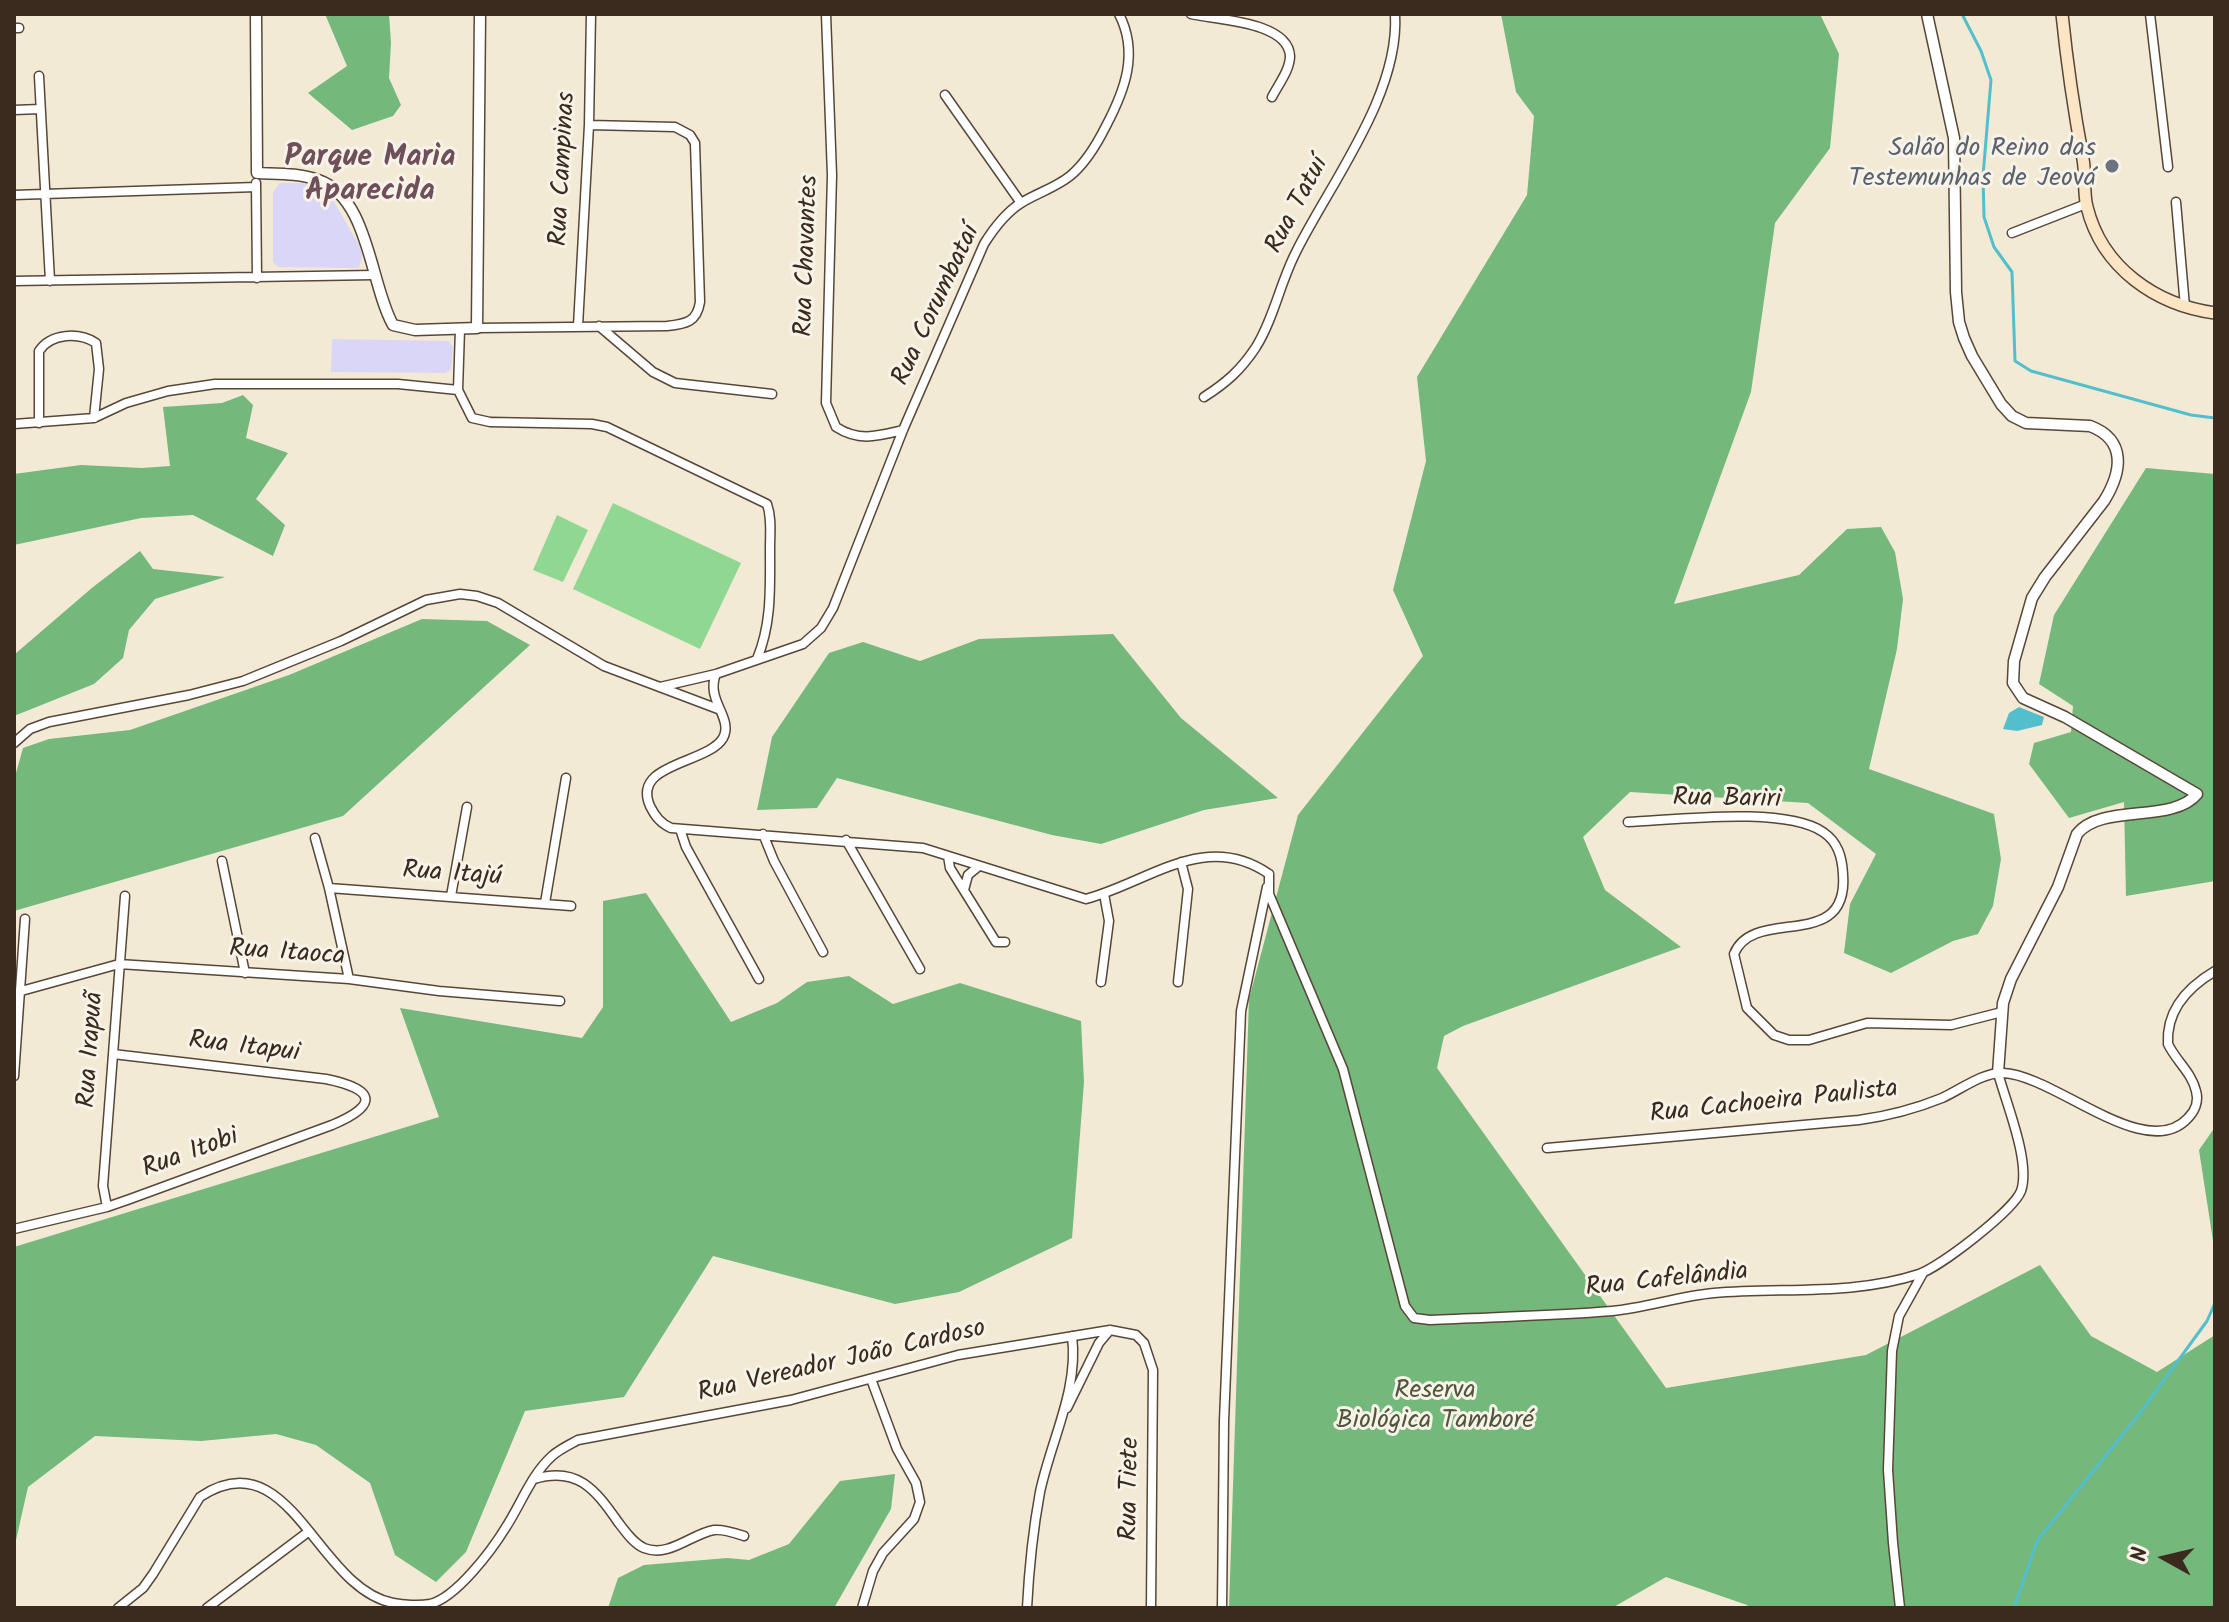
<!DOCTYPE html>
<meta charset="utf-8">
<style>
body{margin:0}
#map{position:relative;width:2229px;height:1622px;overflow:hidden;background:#f3ead5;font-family:Kalam,sans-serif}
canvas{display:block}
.frame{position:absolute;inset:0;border:16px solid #3b2a1e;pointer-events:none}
.north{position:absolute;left:2125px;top:1518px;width:80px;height:80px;-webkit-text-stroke:6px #f7f3e8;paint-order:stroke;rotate:278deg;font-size:22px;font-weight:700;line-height:32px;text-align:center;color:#3b2a1e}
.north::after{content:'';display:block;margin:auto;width:28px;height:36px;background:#3b2a1e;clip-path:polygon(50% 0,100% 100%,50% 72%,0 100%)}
</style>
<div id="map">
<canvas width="2229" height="1622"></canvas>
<div class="frame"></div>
<div class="north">N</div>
</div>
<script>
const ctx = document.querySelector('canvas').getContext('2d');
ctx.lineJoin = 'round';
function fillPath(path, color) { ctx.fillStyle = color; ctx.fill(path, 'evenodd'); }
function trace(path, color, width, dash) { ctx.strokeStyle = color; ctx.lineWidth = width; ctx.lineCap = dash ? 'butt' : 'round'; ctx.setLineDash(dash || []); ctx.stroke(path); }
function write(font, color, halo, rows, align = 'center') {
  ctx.font = font + ' Kalam,sans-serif'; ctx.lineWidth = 6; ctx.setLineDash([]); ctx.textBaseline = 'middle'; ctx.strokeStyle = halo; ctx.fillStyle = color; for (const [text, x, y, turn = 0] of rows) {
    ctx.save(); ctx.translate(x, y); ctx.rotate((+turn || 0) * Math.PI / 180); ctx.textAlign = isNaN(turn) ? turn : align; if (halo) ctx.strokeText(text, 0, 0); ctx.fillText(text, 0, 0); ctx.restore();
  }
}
const built = new Path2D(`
 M280,183h21l19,5 13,12 26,45 3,11 -3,12 -81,-1 -5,-5v-70z
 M332,339l117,2 4,6 -2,22 -5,4 -115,-1z`);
const green = new Path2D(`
 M613,503l128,60 -41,86 -127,-60z
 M557,515l31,15 -25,52 -30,-12z`);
const forest = new Path2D(`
 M325,14h64l2,29 -2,35 12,27 -8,11 -41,14 -44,-37 39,-27z
 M1501,14h319l19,40 -9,94 -55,75 -24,169 -77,212 125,-29 48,-46 34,-2 14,25 8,47 -6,50 -28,120 125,45 7,45 -8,47 -15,28 -25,7 -62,32 -47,-20 6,-49 26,-50 -68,-51 -178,-11 -47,45 22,53 76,57 -218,79 -19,10 -7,32 229,320 200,-33 174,-90 51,71 66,36 58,-37v273h-466l-2,-3 -81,-28 -54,31h-383l20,-609 49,-184 125,-159 -30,-66 33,-129 -9,-84 110,-182 7,-79 -18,-24z
 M243,395l10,10 -7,33 42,15 -32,46 29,26 -12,31 -80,-41 -52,3 -127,27v-71l67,-9 61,3 28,-2 -7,-59 59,-4z
 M2146,468l69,6v407l-89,15 -2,-94 -55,16 -40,-54 5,-21 37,-11 2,-26 -34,-22 15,-69z
 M140,551l13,18 72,8 -70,22 -26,31 -6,28 -29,26 -80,32 1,-62 78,-67z
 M422,619l65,2 43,24 -187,171 -329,95v-131l9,-32 26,-9 81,-9 159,-55z
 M1113,634l68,84 97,80 -74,12 -103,34 -49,-9 -215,-57 -20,30 -60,2 15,-73 57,-84 34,-11 57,19 59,-22z
 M646,893l85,129 46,-19 30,-21 42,-6 44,28 67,-21 121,38 3,61 -12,156 -113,54 -64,12 -182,-48 -89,141 -99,14 -59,141 -30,30 -41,-27 -25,-72 -54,-38 -40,-11 -75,7 -106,-5 -67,51 -14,62v-302l425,-130 -39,-109 182,30 21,-31v-106z
 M2215,1127v127l-16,-104z
 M895,1474l-4,35 -57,99h-226l10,-30 26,-13 83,-7 22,2 40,-16 51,-63z`);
const water = new Path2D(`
 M2019,707l25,10 -2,8 -25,6 -14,-2 6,-16z`);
const stream = new Path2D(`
 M1962,14l19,37 10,29 -8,96 1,41 10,30 18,25 3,89 16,10 160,44 24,3
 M2014,1608l23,-67 103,-128 67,-92 8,-18`);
const minor = new Path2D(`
 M826,14l6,161 -6,228 10,24c23,15 42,9 67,3
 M1191,14c24,6 97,7 99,42 0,14 -12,29 -18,41
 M2150,14l18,153
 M14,28h5
 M39,76l11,205
 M945,95l76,108
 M14,110l26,-1
 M256,183l1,95
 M14,195l242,-8
 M2176,202l9,105
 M2012,233l74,-29
 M14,281l360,-6
 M578,326l11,-201 2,-111
 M599,326l54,46 22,11 97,11
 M477,328l190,-2c19,-2 30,-4 33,-24l-5,-159 -5,-8 -15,-8 -86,-2
 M460,329l-2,61 14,28 18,4 102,2 15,3 160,77c5,14 3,30 3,44 0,39 2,75 -13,111
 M1204,397c22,-14 37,-27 52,-50 18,-29 24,-64 40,-95 35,-70 104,-158 99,-238
 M39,423v-72c12,-18 40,-19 57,-8l3,26 -5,49
 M14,424l80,-6 32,-15 42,-12 47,-7h183l60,6
 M716,674c-11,26 18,44 7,64 -15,26 -92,25 -73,68 5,10 10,17 21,22l252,20 163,51c63,-17 119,-69 183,-25
 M660,687l56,-13 87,-30 18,-16 12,-20 70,-178 81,-186c10,-16 21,-31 37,-41 16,-10 34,-15 49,-27 16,-13 27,-32 36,-50 19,-36 33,-73 13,-112
 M14,743l16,-14 19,-7 140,-27 54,-14 98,-40 85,-41 34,-6 17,2 21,7 106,63 114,43
 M1628,822c48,-2 156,-16 195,10 15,10 19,25 20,42 6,80 -89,31 -109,80l13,54 27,27 15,5h20l58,-17 84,2 51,-13
 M680,829l6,18 73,132
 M763,834l11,27 49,91
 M315,838l14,50 20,91
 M846,840l74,129
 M948,856l2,12 46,74h9
 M222,861l23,112
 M1269,874v20l74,175 62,237 9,12 16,2c60,-3 121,-4 182,-9 34,-3 67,-15 102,-18 68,-6 138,3 205,-19 21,-7 94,-63 102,-83 10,-29 -15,-88 -23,-118
 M329,888l242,18
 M964,890l4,-15 11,-9
 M451,896l16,-89
 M545,903l21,-125
 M1101,982l8,-61 -5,-27
 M1178,982l10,-93 -7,-27
 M14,993l105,-29 230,15 90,12 121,10
 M14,1076l11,-157
 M1547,1148l312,-28c29,-4 56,-11 83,-22 18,-8 41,-26 61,-25 52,2 143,91 185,45 7,-7 11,-17 8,-27 -4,-18 -20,-30 -28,-47 -2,-34 20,-57 47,-73
 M107,1207l-4,-21 22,-290
 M14,1229l93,-22 23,-8 202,-74c48,-20 43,-36 -6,-46l-213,-25
 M1067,1408l32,-65 11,-13
 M534,1479c43,-13 61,10 84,43 7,9 15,21 26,26 25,10 47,-14 70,-18 10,-1 21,3 30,6
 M118,1608l25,-20 10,-14 47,-77c90,-60 116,91 193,106 10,2 27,3 37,1 26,-6 62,-54 76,-77 15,-23 25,-52 46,-71 8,-7 17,-11 26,-16l213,-40 167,-45 152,-25 26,5 8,8 9,27 -2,238
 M207,1608l101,-76
 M862,1608l11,-37 10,-18 31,-34 6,-17 -4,-19 -19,-34 -26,-70
 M1027,1608c2,-39 6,-78 13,-116 11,-52 39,-103 32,-156
 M1222,1608l2,-187 17,-410 26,-124
 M1900,1608l-7,-65 -5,-73 4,-119 7,-35 24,-43`);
const tertiary = new Path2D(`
 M256,14l1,159c20,1 42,0 61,7 51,17 52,104 75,145l22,5 62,-2 3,-314
 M1927,14l27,124 2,154 3,30 5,16 8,18 29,48 11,12 14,7 64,3c37,14 32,46 14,75l-59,76 -13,21 -18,63 -1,22 10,15 42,19 132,77c-25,30 -96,9 -120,40l-19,53 -47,92 -8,24 -5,70`);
const secondary = new Path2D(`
 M2062,14c5,49 12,97 21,145 3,16 0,33 4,48 15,61 69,98 128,106`);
const markers = [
 [2112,166,8,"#6b7280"]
];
const worshipNames = [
 ["Salão do Reino das",2096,151],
 ["Testemunhas de Jeová",2096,181]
];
const streetNames = [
 ["Rua Campinas",565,169,-87],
 ["Rua Tatuí",1299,206,-62],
 ["Rua Chavantes",809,256,-88],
 ["Rua Corumbataí",938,306,-65],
 ["Rua Bariri",1727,801,1],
 ["Rua Itajú",452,876,4],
 ["Rua Itaoca",287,955,4],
 ["Rua Itapui",244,1049,7],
 ["Rua Irapuã",93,1050,-86],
 ["Rua Cachoeira Paulista",1774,1104,-6],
 ["Rua Itobi",191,1155,-20],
 ["Rua Cafelândia",1667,1282,-6],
 ["Rua Vereador João Cardoso",842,1363,-13],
 ["Rua Tiete",1132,1489,-89]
];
const parkNames = [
 ["Reserva",1435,1393],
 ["Biológica Tamboré",1435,1423]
];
const quarterNames = [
 ["Parque Maria",370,160],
 ["Aparecida",370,194]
];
fillPath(built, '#dad6f7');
fillPath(green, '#90d791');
fillPath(forest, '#74b87b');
fillPath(water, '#53bfcc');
trace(stream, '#53bfcc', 3);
trace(minor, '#574739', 11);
trace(tertiary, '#574739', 13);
trace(secondary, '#574739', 14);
trace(minor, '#fff', 8);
trace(tertiary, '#fff', 10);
trace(secondary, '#fce5c4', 11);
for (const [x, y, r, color] of markers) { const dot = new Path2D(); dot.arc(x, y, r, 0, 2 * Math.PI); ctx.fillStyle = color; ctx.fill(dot); trace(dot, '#f7f3e8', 3); }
write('26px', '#5b616d', '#f7f3e8', worshipNames, 'right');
write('26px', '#3b2a1e', '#f7f3e8', streetNames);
write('26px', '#50553b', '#f7f3e8', parkNames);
write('bold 30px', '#6f4f5a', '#f7f3e8', quarterNames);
</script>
